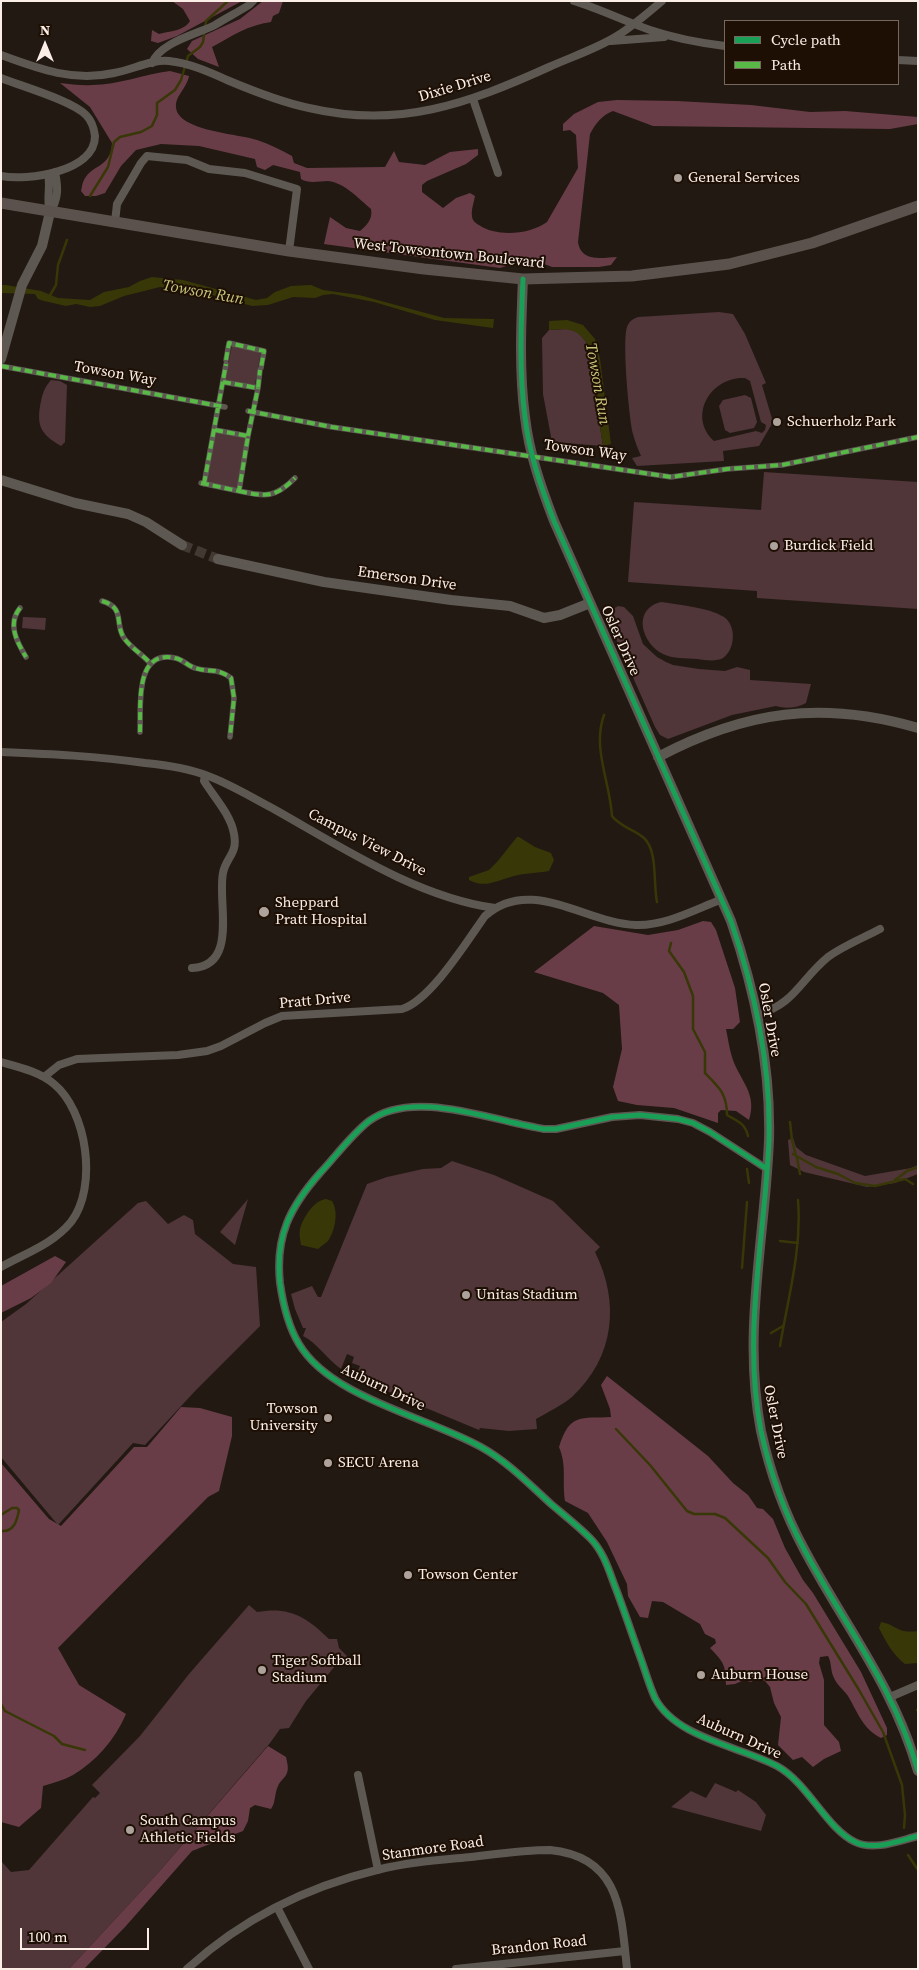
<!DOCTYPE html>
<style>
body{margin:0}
#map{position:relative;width:919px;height:1970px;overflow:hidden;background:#221912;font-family:"Source Serif 4",serif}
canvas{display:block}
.frame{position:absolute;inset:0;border:2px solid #faeee7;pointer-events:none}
.legend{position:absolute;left:724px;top:20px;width:175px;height:65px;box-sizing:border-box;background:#1e0f04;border:1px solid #76685f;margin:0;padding:6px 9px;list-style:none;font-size:15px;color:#faeee7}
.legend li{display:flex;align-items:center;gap:10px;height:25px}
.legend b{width:25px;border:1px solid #76685f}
.north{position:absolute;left:20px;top:20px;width:50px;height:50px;-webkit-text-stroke:4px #1e0f04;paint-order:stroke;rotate:0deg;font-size:14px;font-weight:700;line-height:20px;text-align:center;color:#faeee7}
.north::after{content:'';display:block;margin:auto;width:18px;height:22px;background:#faeee7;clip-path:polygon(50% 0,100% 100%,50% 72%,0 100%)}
.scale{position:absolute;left:20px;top:1928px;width:129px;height:22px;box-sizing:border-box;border:2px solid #faeee7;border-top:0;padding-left:6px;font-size:15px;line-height:18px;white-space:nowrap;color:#faeee7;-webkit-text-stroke:4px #1e0f04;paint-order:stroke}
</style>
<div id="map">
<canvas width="919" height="1970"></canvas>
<div class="frame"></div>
<ul class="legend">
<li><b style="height:6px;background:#1a9f57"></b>Cycle path</li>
<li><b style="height:6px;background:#58b947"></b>Path</li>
</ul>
<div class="north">N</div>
<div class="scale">100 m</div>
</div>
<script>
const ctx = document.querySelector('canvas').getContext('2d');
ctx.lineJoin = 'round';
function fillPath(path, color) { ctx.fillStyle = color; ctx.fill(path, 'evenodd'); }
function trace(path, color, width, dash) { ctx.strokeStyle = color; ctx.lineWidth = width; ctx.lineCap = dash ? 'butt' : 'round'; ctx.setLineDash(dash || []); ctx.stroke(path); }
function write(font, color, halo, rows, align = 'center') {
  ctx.font = font + ' "Source Serif 4",serif'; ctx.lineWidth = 4; ctx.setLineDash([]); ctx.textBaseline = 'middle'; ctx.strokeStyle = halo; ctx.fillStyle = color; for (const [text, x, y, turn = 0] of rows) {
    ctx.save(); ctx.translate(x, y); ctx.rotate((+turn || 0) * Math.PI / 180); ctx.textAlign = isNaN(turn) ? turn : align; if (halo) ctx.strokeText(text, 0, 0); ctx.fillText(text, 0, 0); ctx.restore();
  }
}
const green = new Path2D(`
 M719,312l14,2 12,20 21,49 -4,2 11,37 -14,24 -36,5 1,10 -87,5 -5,-8 9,-2c-3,-7 -6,-14 -8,-22 -4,-17 -11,-93 -6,-107 2,-6 6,-8 11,-10zM745,378l5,3 11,41 5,3 -1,5 -3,3 -6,-2 -42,10c-27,-25 -3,-65 31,-63z
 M567,329l11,3 9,11 16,103 -51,-4 -9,-48 -1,-56 7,-8z
 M232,345l29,6 -6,34 -30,-5z
 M51,380l9,1 7,4 -2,57 -4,4c-21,-12 -25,-21 -20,-45 2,-9 4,-14 10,-21z
 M745,395l6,3 6,24 -3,6 -24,5 -5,-3 -6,-24 4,-6z
 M216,431l31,6 -9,51 -32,-6z
 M764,472l154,10v127l-161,-11v-7l-129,-9 6,-80 127,8z
 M661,602c19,3 46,5 63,15 13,9 11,33 -1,41 -7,4 -18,2 -26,1 -11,-1 -25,0 -34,-5 -22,-11 -31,-45 -2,-52z
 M618,606l6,1 9,9 10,28 14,13 9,5 7,3 26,4 26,2 12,-4 13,3v10l61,4 -5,19c-8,5 -21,6 -30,3l-44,9 -64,24 -8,-4 -5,-8 -47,-106 2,-10z
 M23,617l23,1 -1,12 -23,-2z
 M793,1138l3,9 10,8 59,21 46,-8 7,-3v9l-23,9 -28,4 -63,-15 -14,-7 -2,-25z
 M452,1161l42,14 59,26 47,46 -5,5c25,50 20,105 -23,145 -11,9 -24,15 -36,22l1,10 -28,2 -29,-3 -1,2 -53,-22 -2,2 -33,-15 1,-2 -37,-16 5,-11 -8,-3 2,-6 -7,-3 -6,15c-14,-10 -25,-27 -38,-33l3,-8h-3l-8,-19 -4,-15 21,-8 6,11h3l46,-113 20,-7 36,-8 18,-1z
 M248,1199l-13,46 -15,-13z
 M146,1201l22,23 16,-9 9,5 2,14 38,30 23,3 4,59 -64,64 -51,55 -12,-2 -75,82 -57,-68v-135l25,-18 112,-101z
 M249,1605l8,7c32,-6 50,5 72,27h8l2,9 12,12 -2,3 -9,-1 -5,4 -29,35 -17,27 -9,1 -10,14 -113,131 -88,95h-68v-108l10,11 18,-2 64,-73 2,1 5,-5 -8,-8 48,-49 49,-62z
 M715,1783l21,9 2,-2 18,12 10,13 -5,16 -90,-24 20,-16 15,7z`);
const forest = new Path2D(`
 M172,1h70l-65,35 -19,7 -7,-2 1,-11 7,4c11,-3 25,-3 31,-13l-7,-12z
 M263,1h20l-4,12 -6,3 -2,6c-23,3 -39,14 -59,25l7,20 -21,-8 -11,-10 5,-8 48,-22z
 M170,71l19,5c-2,12 -14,20 -13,31 1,24 64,27 81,33 12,4 24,10 35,16l2,7 13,5 78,-1 9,-16 5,11 26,3 25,-13 28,-3v6l-12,9 -39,17 -5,4v7l21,16 13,-10 14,-5 5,3c-1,6 -4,14 -3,20 0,4 3,7 7,9 17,12 50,10 68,-3l31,-54 -2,-33 -6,-5 -7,1v-7l11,-10 24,-12 19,-2 60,1 74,4 59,7 35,-1 73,6v7l-28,5 -237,-3 -40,-15c-11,4 -17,12 -23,23l-12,108c3,20 23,16 39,15l-6,8 -12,2h-47l-13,-5h-21l-18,6 -176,-24 6,-27 16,11 14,3c7,-6 13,-12 11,-22 -12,-10 -26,-26 -43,-28 -9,0 -19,3 -27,-2l-1,-7 -27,-7 -8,5 -8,-3 -2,-8 -56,-13 -38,-2 -25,6 -15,16 -16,27 -9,3h-11l-4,-5c1,-3 1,-8 3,-11 8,-16 27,-12 28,-37l-22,-36 -30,-24c11,1 22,3 32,2 27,0 52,-11 78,-14z
 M703,921l8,1 5,8 19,58 5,34 -7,7h-7c2,9 3,19 6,28 7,23 26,36 17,63l-13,-9 -15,-1 -3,3v10l-44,-15 -37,-3 -19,-4 -5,-14 9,-38 -3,-44 -16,-12 -69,-21 60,-46 54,9 30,-5z
 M55,1256l11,6 -15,21 -20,15 -30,15v-27z
 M607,1376l101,80 25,27 15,12 9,13 6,1 10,10 12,29 18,32 10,13 48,79 26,56v7l-6,3c-18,-9 -23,-25 -33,-42 -4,-6 -11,-11 -14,-18 -4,-8 -2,-15 -6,-22l-8,1 -1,6 5,17v45l15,17 2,9 -17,8 -11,8 -11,-10 -9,3 -15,-15 3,-28 -7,-14 -4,-16 -5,-6 -9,-3 -5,4 -7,-2 -9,4 -9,1c-1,-21 -1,-21 -16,-37l6,-5 -1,-4 -10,-5 -5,-10 -37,-22 -11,-1 -4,17 -8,-1 -12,-21 -1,-12 -20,-42 -19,-29 -23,-12c-3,-21 2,-35 -6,-54 11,-35 22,-28 52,-30l-1,-8 -9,-24z
 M181,1407l19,1 32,9v19l-13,55 -11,6 -150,151 21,37 47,29c-11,26 -30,47 -53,61 -9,5 -20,8 -30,11l-2,22 -22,19 -18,-5v-359l48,56 12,7 73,-79h13z
 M268,1746l18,11c1,5 3,11 1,16 -2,5 -7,8 -9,13 -4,9 -2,16 -7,23l-16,-4 -5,3 -2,13 -5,10 -51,20 -67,76 -41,42h-15l88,-95z`);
const water = new Path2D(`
 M152,277l31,3 73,20 11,-2 8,-6 16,-6 20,-1 12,5 36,5 85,23 50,1 -1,9 -58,-8 -61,-18 -41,-8 -10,1 -8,3 -22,-1 -25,8 -16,1 -36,-10 -56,-9 -36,9 -24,10 -10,1 -14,-3 -10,2 -22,-5 -6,-2 -3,-5 -34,-1v-8h5l35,6 17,7 32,2 14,-8 25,-5 11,-6z
 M567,320l16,5 12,14 5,20 11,85 -8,2 -16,-103c-12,-16 -20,-14 -38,-13v-9z
 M517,837h2l16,10 16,6 3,7 -5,11c-12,2 -24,2 -35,5 -17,4 -28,13 -45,4v-3l20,-7 8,-8z
 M326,1199l6,2c7,11 3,30 -4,40 -3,3 -7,5 -10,8l-17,-4c-1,-5 -2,-11 -1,-16 3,-11 14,-29 26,-30z
 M881,1622c16,3 16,12 37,9v32l-13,1c-12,-9 -19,-22 -26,-36z`);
const stream = new Path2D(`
 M90,196l18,-29 6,-25 6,-5 21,-5 11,-6 5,-11v-12l18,-13 6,-10 7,-24 12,-9 3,-5 3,-21 22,-20
 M49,297l7,-12 2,-20 9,-25
 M604,715c-12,33 6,67 8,101 8,11 22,13 32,22 14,13 9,45 13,64
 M671,943l-2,8 15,21 9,24v33l12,23v21c14,14 22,21 22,42 10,6 18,8 21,21
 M790,1122l2,18 4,16
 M793,1154l23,13 22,7 17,9 20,3 30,-7 8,5
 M797,1158l3,16
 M747,1169l2,14
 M895,1180l12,-9 11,-4
 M780,1241l18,2
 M742,1268l5,-66
 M771,1333l12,-7
 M780,1346c8,-49 22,-96 18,-146
 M616,1429l34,36 37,46 7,3h21l10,4 43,40 17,24 21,22 53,86 24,42 19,53 3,30 -1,13
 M1,1515l11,-7h5l2,2c-2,11 -5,22 -18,21
 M1,1704l4,7 49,25 8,8 23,6
 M917,1710h1
 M908,1855l10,15`);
const tertiaryTunnel = new Path2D(`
 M182,545l36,14`);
const pedestrian = new Path2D(`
 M226,360l3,-17 35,8 -3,17
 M1,366l224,41
 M223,382l35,6 2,-18
 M248,411l84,16 339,50 56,-8 55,-4 136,-28
 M248,436l10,-48
 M201,483l38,8 9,-55 -33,-6
 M204,484l22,-120
 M239,491c27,6 36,7 56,-13
 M102,601c24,7 12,22 22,37 7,10 18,16 26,25
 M20,608c-13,16 -3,34 6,49
 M140,732c1,-25 -6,-83 35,-74 7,1 13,8 20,10 15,5 21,-1 36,10l3,20 -4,39`);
const minor = new Path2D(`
 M574,1c26,8 50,20 76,29 24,8 50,13 75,16
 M611,41l53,-4
 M1,55c38,14 72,27 113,18 18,-3 38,-14 55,-12 20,2 40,11 58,19 26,11 53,22 82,28 90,21 158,-4 240,-41 22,-10 47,-18 68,-31 16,-10 31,-23 45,-35
 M898,60l20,1
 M152,63c9,-21 43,-28 63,-38 11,-7 23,-13 34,-20l4,-4
 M1,78c20,8 72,23 85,37 5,5 8,13 9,21 0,36 -68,45 -94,40
 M473,99l25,74
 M48,174c3,13 -2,25 2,38
 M50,212c9,-14 8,-25 5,-40
 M115,222l2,-18 24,-41 6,-7 40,4 22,9 36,4 52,16 -8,62
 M1,752c48,2 96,4 144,11 21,2 43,5 63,13 22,8 43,21 64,32 68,38 144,89 223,100
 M192,968c47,-2 25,-66 31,-95 3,-16 15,-19 11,-39 -3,-19 -20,-37 -30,-53l1,-6
 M757,1015c38,-11 43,-35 71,-58 15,-11 35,-19 52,-28
 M1,1062c18,5 39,10 53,22 33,27 44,103 17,138 -18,22 -45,31 -70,45
 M44,1077l15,-12 18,-6 101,-4 29,-4 14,-5 44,-23 17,-7 120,-7c29,-9 65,-68 83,-93 46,-41 102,8 151,9 29,1 58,-15 84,-25
 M767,1169l-57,-37 -17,-9 -15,-4 -38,-4 -28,2 -56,12h-12c-51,-8 -131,-41 -175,-8 -18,14 -33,35 -49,52 -30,34 -45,63 -40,110 3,21 8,43 19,61 32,54 129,73 182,103 27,15 48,37 70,57 13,11 27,22 39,34 14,14 19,33 26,51 9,24 17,48 26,73 4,12 8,25 13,36 21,40 84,48 122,68 31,17 49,62 78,76 19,9 43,-1 63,-6
 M890,1697l28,-12
 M358,1775l20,95
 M277,1907l32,62
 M187,1969c54,-49 119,-82 190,-99 31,-8 63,-10 94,-13 26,-3 53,-7 79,-7 71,7 71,63 77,119
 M456,1969l169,-18`);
const tertiary = new Path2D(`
 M523,279c-2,46 -4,93 2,138 4,36 16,70 29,104l177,400c24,70 40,145 38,219 -4,98 -27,193 -8,291 9,41 23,81 43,118 40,76 90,137 114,222
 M1,359l21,-74 20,-39 8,-34
 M1,480l74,23 53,11 18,8 36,23
 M218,559l106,23 127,18 59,6 34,12 16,-3 30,-12
 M658,757c87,-46 164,-57 260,-29`);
const secondary = new Path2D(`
 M1,203l288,48 135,18 99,10 109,-3 97,-12 83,-21 106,-37`);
const quiet = new Path2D(`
 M226,360l3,-17 35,8 -3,17
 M1,366l224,41
 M223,382l35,6 2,-18
 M248,411l84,16 339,50 56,-8 55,-4 136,-28
 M248,436l10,-48
 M201,483l38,8 9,-55 -33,-6
 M204,484l22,-120
 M239,491c27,6 36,7 56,-13
 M102,601c24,7 12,22 22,37 7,10 18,16 26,25
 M20,608c-13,16 -3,34 6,49
 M140,732c1,-25 -6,-83 35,-74 7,1 13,8 20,10 15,5 21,-1 36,10l3,20 -4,39`);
const cycleway = new Path2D(`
 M523,279c-2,46 -4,93 2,138 4,36 16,70 29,104l177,400c24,70 40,145 38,219 -4,98 -27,193 -8,291 9,41 23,81 43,118 40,76 90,137 114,222
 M767,1169l-57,-37 -17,-9 -15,-4 -38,-4 -28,2 -56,12h-12c-51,-8 -131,-41 -175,-8 -18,14 -33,35 -49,52 -30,34 -45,63 -40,110 3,21 8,43 19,61 32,54 129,73 182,103 27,15 48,37 70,57 13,11 27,22 39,34 14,14 19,33 26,51 9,24 17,48 26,73 4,12 8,25 13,36 21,40 84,48 122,68 31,17 49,62 78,76 19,9 43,-1 63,-6`);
const markers = [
 [678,178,5,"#aea39c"],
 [777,422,5,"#aea39c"],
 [774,546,5,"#aea39c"],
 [264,912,6,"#aea39c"],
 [466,1295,5,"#aea39c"],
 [328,1418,5,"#aea39c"],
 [328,1463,5,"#aea39c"],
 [408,1575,5,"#aea39c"],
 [262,1670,5,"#aea39c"],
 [701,1675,5,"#aea39c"],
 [130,1830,5,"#aea39c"]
];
const streetNames = [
 ["Dixie Drive",455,87,-17],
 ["West Towsontown Boulevard",449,254,6],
 ["Towson Way",115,374,10],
 ["Towson Way",585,451,8],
 ["Emerson Drive",407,579,8],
 ["Osler Drive",620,641,66],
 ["Campus View Drive",367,843,27],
 ["Pratt Drive",315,1001,-5],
 ["Osler Drive",769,1020,80],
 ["Auburn Drive",383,1388,25],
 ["Osler Drive",775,1422,79],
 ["Auburn Drive",739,1737,24],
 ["Stanmore Road",433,1849,-8],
 ["Brandon Road",539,1946,-6]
];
const poiNames = [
 ["General Services",688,178],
 ["Schuerholz Park",787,422],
 ["Burdick Field",784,546],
 ["Sheppard",275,903],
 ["Pratt Hospital",275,920],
 ["Unitas Stadium",476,1295],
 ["Towson",318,1409,"right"],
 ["University",318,1426,"right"],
 ["SECU Arena",338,1463],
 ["Towson Center",418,1575],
 ["Tiger Softball",272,1661],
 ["Stadium",272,1678],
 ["Auburn House",711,1675],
 ["South Campus",140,1821],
 ["Athletic Fields",140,1838]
];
const waterNames = [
 ["Towson Run",203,293,10],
 ["Towson Run",597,384,80]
];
fillPath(green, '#503539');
fillPath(forest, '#693d47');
fillPath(water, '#383707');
trace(stream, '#383707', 2.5);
trace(tertiaryTunnel, '#423932', 10, [10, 5]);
trace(pedestrian, '#5e5853', 5.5);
trace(minor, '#5e5853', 8);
trace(tertiary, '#5e5853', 10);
trace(secondary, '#5c524d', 11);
trace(quiet, '#58b947', 4, [8, 4]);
trace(cycleway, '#1a9f57', 5);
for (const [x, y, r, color] of markers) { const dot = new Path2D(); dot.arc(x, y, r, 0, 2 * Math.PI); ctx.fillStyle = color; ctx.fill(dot); trace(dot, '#1e0f04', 2); }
write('15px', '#faeee7', '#1e0f04', streetNames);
write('15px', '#faeee7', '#1e0f04', poiNames, 'left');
write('italic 16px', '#c7c77b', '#1e0f04', waterNames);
</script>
